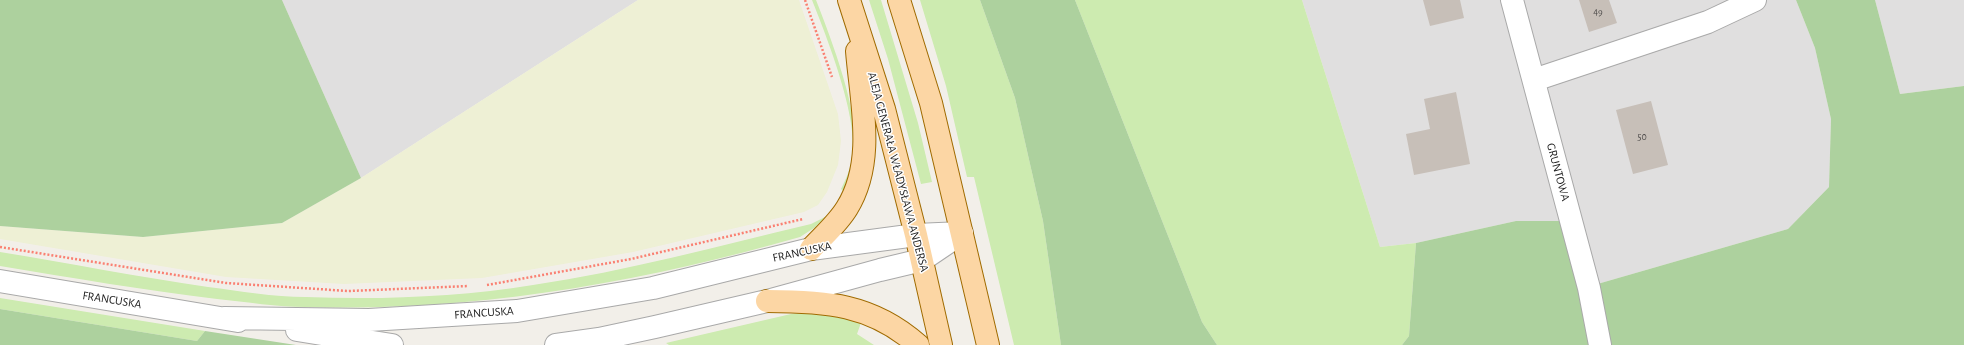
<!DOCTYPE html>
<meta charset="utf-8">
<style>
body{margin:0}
canvas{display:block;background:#f2efe9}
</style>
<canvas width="1964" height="345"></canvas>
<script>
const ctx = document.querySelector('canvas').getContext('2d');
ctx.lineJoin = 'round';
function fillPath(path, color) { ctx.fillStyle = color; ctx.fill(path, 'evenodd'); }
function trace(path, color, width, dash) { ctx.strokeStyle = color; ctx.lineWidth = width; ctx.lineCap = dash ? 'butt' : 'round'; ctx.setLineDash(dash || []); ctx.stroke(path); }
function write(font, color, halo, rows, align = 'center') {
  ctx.font = font + ' "Alegreya Sans",sans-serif'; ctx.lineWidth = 3; ctx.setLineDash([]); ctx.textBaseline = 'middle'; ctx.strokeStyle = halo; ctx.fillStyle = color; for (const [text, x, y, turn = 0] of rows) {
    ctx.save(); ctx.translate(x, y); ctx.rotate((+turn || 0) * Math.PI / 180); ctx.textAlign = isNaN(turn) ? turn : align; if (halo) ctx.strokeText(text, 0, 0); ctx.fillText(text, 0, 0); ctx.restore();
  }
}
const residential = new Path2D(`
 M282,0h356l-277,178z
 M1302,0h203l58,221h-47l-100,22 -36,4z
 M1518,0h278l19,48 16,71 -2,68 -41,42 -194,56z
 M1875,0h89v86l-64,8z`);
const farmland = new Path2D(`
 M638,0h161l39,114 3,27 -3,24 -11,27 -9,13 -14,7 -171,40 -151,26 -138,6 -118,-7 -226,-38v-13l143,11 139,-14 79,-45z`);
const grass = new Path2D(`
 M812,0h4c16,41 44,114 39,157 -1,12 -8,24 -11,35l-3,-3c5,-10 10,-21 11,-32 7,-39 -25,-119 -40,-157z
 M869,0h12l37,123 14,59 -11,2 -33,-125z
 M920,0h60l35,98 28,123 18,124h-47l-40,-168h-7l-21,-91z
 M1075,0h227l78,247 36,-4 -7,93 -7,9h-185l-15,-23z
 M827,216l-13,12 -14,9c-161,46 -326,75 -494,70 -29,0 -59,-5 -89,-8 -73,-9 -145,-21 -217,-33v-14c69,11 138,25 208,35 32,4 65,10 98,10 75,3 153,0 227,-12 94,-14 186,-39 278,-61z
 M0,298l205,33 -8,10 -197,-32z
 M820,311l42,9 -5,14 17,11h-205l-3,-2 125,-29z`);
const forest = new Path2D(`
 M0,0h282l79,178 -79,45 -139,14 -143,-11z
 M980,0h95l127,322 15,23h-156l-18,-124 -28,-123z
 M1796,0h79l25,94 64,-8v259h-357l-13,-60 194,-56 41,-42 2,-68 -16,-71z
 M1516,221h47l32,124h-193l7,-9 7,-93z
 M0,309l197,32 8,-10 91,14h-296z`);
const building = new Path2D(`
 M1423,0h37l4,18 -34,8z
 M1579,0h30l8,23 -28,9z
 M1456,92l14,72 -56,11 -8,-41 24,-5 -6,-30z
 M1651,101l17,64 -35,9 -17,-64z`);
const path = new Path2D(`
 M805,0l27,77
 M0,247l226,36 122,8 120,-5
 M487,285l144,-26 172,-40`);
const minor = new Path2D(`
 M1512,0l77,288 11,57
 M1534,80l174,-58 47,-22
 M0,281l238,40
 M224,318l145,2 148,-9 136,-23 158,-39 105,-14 46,-2
 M297,330l95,15
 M556,345l43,-6 56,-12 112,-26 113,-31 42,-10 40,-27`);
const major = new Path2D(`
 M849,0l35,109 32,126 25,110
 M899,0l32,103 57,242
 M811,249c12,-13 27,-26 36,-41 29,-47 14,-106 10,-157
 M767,301c58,0 105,3 151,44`);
const numberNames = [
 ["49",1598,12],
 ["50",1642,137]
];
const streetNames = [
 ["ALEJA GENERAŁA WŁADYSŁAWA ANDERSA",898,172,75],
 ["GRUNTOWA",1558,172,75],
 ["FRANCUSKA",802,252,-12],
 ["FRANCUSKA",112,300,9],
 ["FRANCUSKA",484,313,-4]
];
fillPath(residential, '#e0dfdf');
fillPath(farmland, '#eef0d5');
fillPath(grass, '#cdebb0');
fillPath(forest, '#add19e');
fillPath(building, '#c7bfb8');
trace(minor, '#a9a9a9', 24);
trace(major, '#a06b00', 24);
trace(path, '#fa8072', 2.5, [2, 2]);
trace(minor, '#fff', 22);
trace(major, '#fcd6a4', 22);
write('10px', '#4b4948', null, numberNames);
write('12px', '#222', '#fff', streetNames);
</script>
